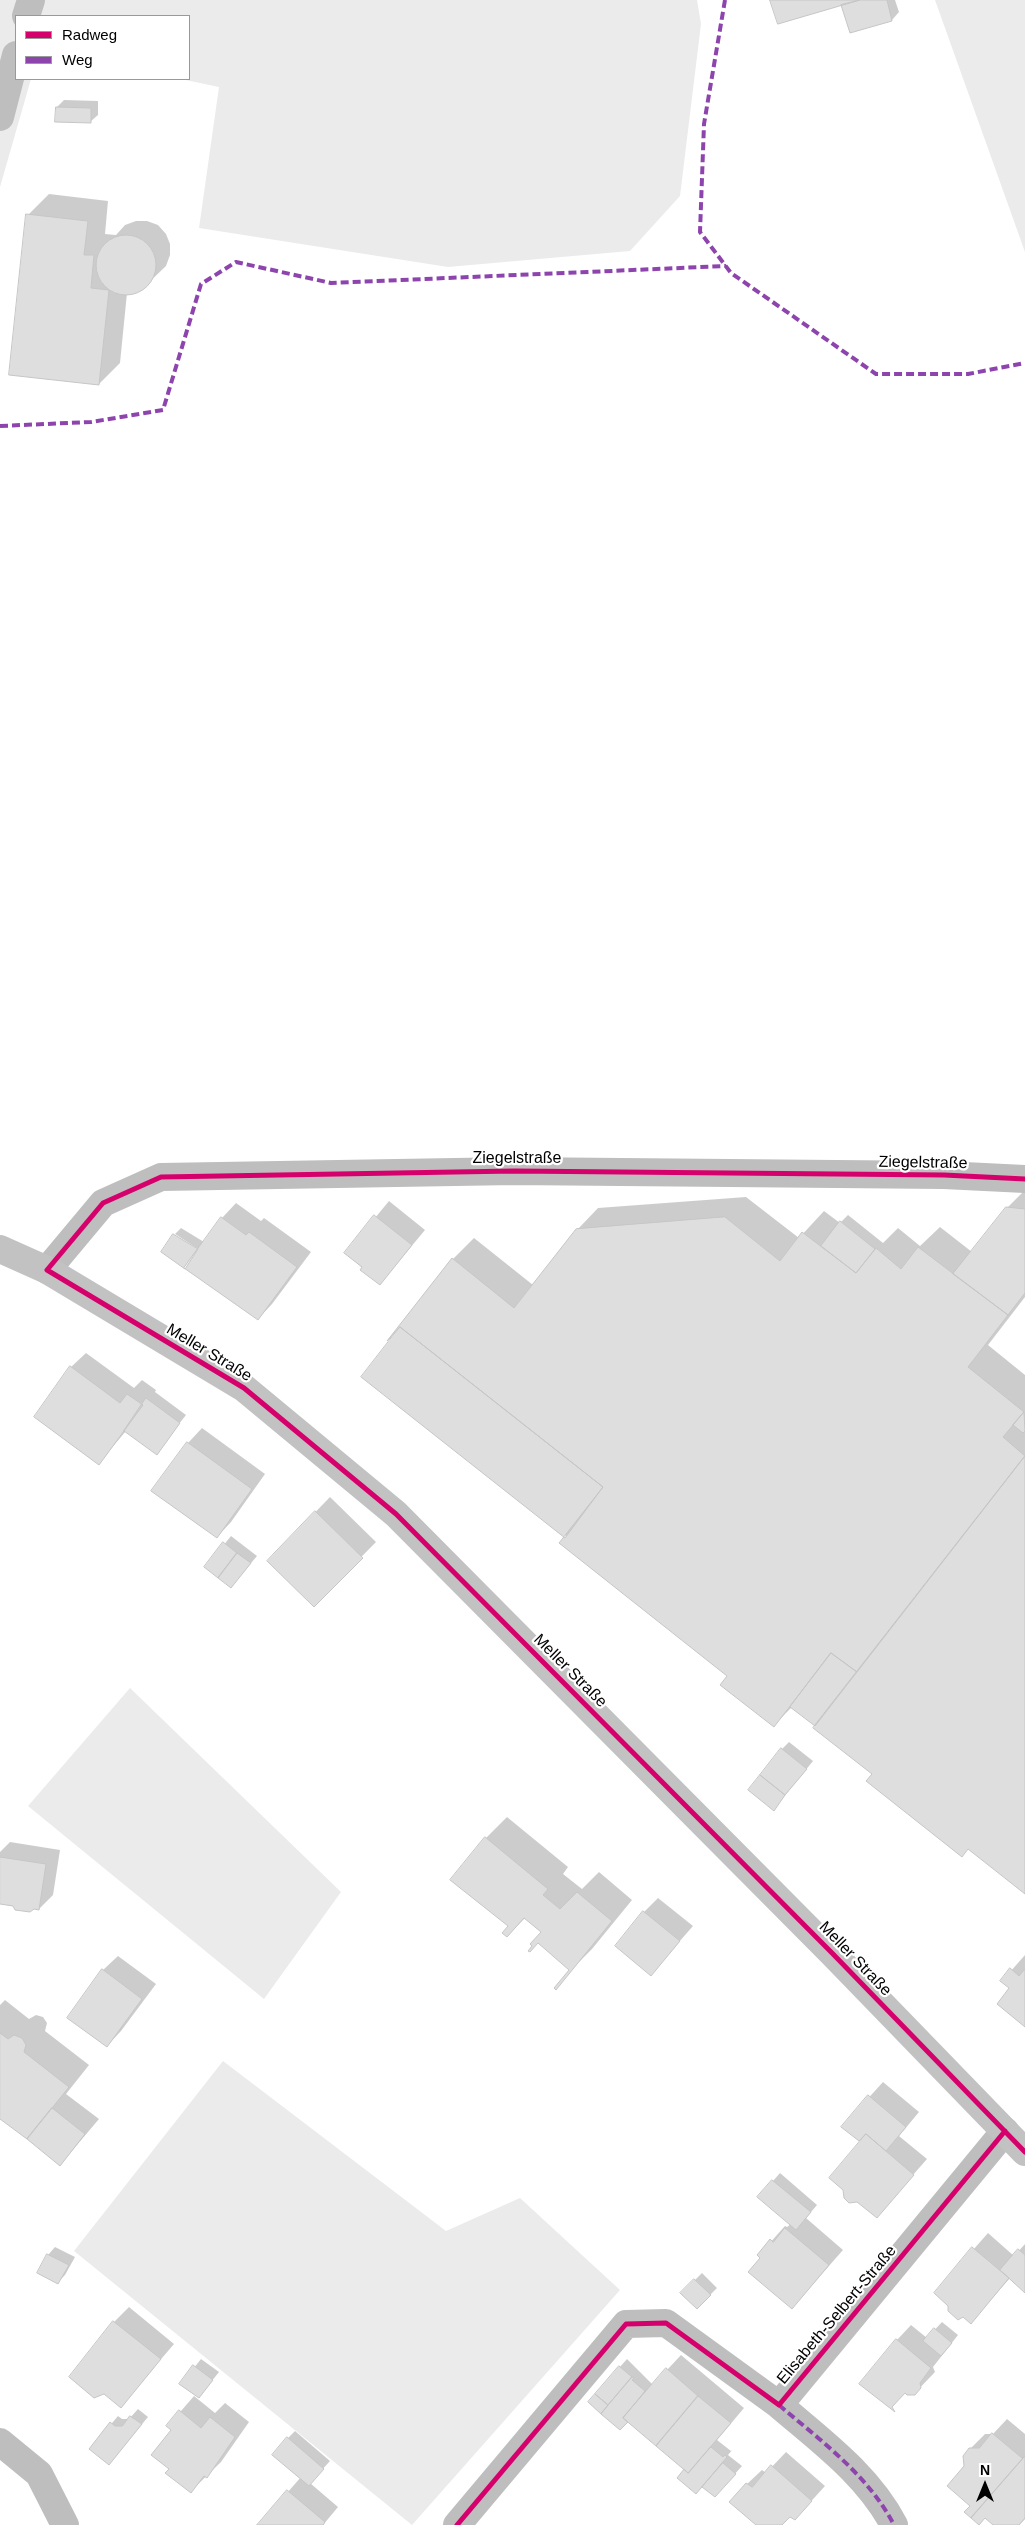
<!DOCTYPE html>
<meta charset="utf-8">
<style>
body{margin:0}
#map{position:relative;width:1025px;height:2525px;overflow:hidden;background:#fff;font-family:Arial,sans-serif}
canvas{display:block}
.legend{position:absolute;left:15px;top:15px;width:175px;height:65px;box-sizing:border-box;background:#fff;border:1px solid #999;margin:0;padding:6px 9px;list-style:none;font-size:15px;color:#000}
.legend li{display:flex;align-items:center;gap:10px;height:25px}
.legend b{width:25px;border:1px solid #999}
.north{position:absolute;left:960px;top:2460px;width:50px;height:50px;-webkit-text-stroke:4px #fff;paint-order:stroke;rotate:0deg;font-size:14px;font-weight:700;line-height:20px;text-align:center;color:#000}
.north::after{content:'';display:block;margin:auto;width:18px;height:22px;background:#000;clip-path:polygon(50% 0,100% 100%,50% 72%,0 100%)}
</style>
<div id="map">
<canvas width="1025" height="2525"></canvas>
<ul class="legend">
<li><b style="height:6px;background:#d6006c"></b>Radweg</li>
<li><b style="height:6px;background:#8e44ad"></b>Weg</li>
</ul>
<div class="north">N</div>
</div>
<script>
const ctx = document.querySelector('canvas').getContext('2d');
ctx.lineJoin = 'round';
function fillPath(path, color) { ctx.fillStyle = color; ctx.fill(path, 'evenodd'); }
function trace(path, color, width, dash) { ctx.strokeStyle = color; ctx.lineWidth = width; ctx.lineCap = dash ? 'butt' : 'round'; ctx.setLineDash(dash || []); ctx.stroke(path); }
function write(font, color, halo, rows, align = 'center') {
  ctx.font = font + ' Arial,sans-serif'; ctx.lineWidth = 4.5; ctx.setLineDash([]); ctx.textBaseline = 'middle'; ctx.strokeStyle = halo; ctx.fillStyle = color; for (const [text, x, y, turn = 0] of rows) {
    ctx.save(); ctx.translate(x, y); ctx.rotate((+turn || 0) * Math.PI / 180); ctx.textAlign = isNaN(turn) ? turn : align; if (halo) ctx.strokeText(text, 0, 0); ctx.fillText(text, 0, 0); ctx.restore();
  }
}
const green = new Path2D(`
 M0,0h697l4,24 -21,172 -50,55 -182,16 -249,-39 20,-141 -38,-8h8v-63h-173v63h15l-31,108z
 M935,0h90v252z
 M130,1688l211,204 -77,107 -236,-193z
 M223,2061l223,170 74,-33 100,92 -208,235 -338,-274z`);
const shadow = new Path2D(`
 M773,0h122l4,12 -7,8 -42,11 -8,-27z
 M64,100l34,1v14l-8,7 -33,-15z
 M49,194l59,7 -3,33 11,1 9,-10 11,-4h11l11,4 8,9 4,10v11l-4,11 -24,23 -15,4 -7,70 -21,21 -71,-169z
 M1025,1190v107l-37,48 37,30v517l-56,-44 -7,7 -88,-82 -82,-66 -18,18 -45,-49 -163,-139 -113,-278 21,-21 59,47 44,-55 21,-22 148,-11 53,41 25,-27 16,12 8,-8 35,28 15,-15 22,18 20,-19 32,25 35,-44z
 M389,1201l36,29 -45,54 -34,-31z
 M236,1203l25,18 3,-3 47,34 -39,52 -14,15 -56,-65 1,-2 -28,-18 6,-6 23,14 18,-24z
 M86,1353l48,35 8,-8 14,10 -1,2 31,23 -30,38 -30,-22 -27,32 -28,-96z
 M202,1428l63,46 -34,48 -14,15 -29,-94z
 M330,1497l46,45 -62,63 -46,-44z
 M231,1536l26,20 -26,31 -25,-20z
 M789,1742l24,19 -39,48 8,-60z
 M507,1817l61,50 -5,7 19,15 17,-17 33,28 -40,49 -21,21 -28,-39 -17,-14 -19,19 3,-10 -58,-46 34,-42z
 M10,1842l50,8 -7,45 -14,14 -39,-6v-51z
 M658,1898l35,28 -42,48 -7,-62z
 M1025,1955v70l-14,-37 -9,-7z
 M118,1956l38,28 -35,47 -14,15 -4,-76z
 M5,2000l24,19 7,-4 7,2 4,6 -2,8 44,34 -23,29 33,25 -39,46 -60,-48v-112z
 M883,2082l36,30 -20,24 28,23 -50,57 -16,-75 -18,-15z
 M780,2173l37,32 -11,13 37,32 -51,58 -33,-53 26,-29 2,1 4,-3 -32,-27z
 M988,2233l26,23 11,-12v48l-15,-14 -39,44 -36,-29z
 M55,2247l20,10 -10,18 -7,7 -19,-10 9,-17z
 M702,2273l15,15 -20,20 -15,-15z
 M129,2307l45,37 -53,62 -17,-13 -34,-16 44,-55z
 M942,2322l16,13 -25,32 2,5 -21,22 -17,-54 14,-15 16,13z
 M681,2355l63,53 -27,32 14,11 2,-2 -5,6 14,11 -27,30 -12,-11 -7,7 -10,-23 -58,-49 -8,9 -31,-27 38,-43 26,26z
 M201,2359l18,13 -20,25 -18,-13z
 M194,2396l21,17 10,-10 24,19 -28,40 -30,29 -20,-23 2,-39 -5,-3z
 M138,2409l10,8 -39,47 -19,-15 28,-33 4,3h7z
 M1007,2419l18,15v85l-6,6h-24l-23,-19 -2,-57 15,-15h8z
 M295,2431l35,30 -20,22 28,24 -15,18h-64l42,-48 -13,-39z
 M786,2452l39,34 -30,33 -4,-3 -9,9h-25l-10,-41 15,-14 4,3z`);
const building = new Path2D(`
 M770,0h90l-82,24z
 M860,0h27l5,21 -42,12 -9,-28z
 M56,107l35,1v15l-36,-1z
 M26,214l62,7 -4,34h10l-3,33 18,2 -10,95 -90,-10z
 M96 265a30 30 0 1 1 60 0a30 30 0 1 1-60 0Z
 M1006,1207l19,2v84l-17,22 -55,-41z
 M374,1215l38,30 -32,40 -20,-15 2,-3 -18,-14z
 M221,1217l25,18 3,-3 48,35 -39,53 -74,-52z
 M725,1217l55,44 22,-29 54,41 20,-25 25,21 17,-22 90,68 -40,52 56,45 -21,25 22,19 -168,216 -26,-19 -57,74 -54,-42 7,-9 -168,-133 44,-56 -203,-160 -13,14 65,-83 62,50 62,-79z
 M840,1221l35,28 -19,24 -35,-27z
 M173,1234l25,15 -13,20 -24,-17z
 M400,1327l203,160 -38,51 -204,-161z
 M70,1366l50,37 7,-9 16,11 -44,60 -65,-48z
 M146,1398l34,25 -23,32 -33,-24z
 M1024,1412l1,19 -2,2 -10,-8z
 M187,1442l65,47 -35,49 -66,-47z
 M1025,1456v438l-57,-45 -6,8 -96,-76 6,-7 -59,-46z
 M315,1511l48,47 -49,49 -47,-46z
 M223,1542l14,11 -19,25 -14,-11z
 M237,1553l14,10 -20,25 -13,-10z
 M831,1653l26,19 -42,54 -25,-19z
 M781,1748l26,21 -22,26 -25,-20z
 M760,1775l25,20 -11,16 -26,-21z
 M485,1837l63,52 -5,6 17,14 17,-17 35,29 -56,69 -2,-2 15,-18 -31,-27 -8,9 -2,-1 4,-5 -2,-2 11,-12 -17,-14 -17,19 -5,-4 6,-7 -58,-46z
 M0,1857l46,7 -7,46 -5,-1 -4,3 -15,-2 -2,-4 -13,-2z
 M643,1911l37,30 -29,35 -36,-30z
 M1010,1968l9,8 6,-7v58l-28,-23 12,-16 -9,-7z
 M102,1969l40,30 -35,48 -40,-29z
 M0,2033l8,6 6,-4 8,3 4,7 -2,7 45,35 -42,52 -27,-20z
 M868,2095l38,32 -20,24 -20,-17 -7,7 -18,-14z
 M52,2108l33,26 -25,32 -33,-27z
 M866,2134l48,41 -37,43 -20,-16 -8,1 -5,-5 -1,-8 -14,-12z
 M772,2180l39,32 -15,18 -39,-33z
 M785,2228l44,37 -37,44 -44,-37 12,-14 -3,-3 13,-16 3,3z
 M972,2247l37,31 -38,46 -8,-7 -5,3 -10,-9v-5l-14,-13z
 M1018,2249l7,6v38l-25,-23z
 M47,2254l22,11 -11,19 -21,-11z
 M694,2279l17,16 -14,14 -17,-16z
 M113,2321l48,38 -40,49 -17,-14 -10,4 -25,-21z
 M934,2328l18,15 -11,13 -18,-15z
 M896,2339l35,29 -11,15 1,5 -6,7h-8l-2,-2 -13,14 3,5 -36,-28z
 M193,2365l20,15 -14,18 -20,-14z
 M619,2366l13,11 -24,28 -13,-11z
 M666,2368l32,28 -42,50 -33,-28z
 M632,2377l2,1 -2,2 13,11 -22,27 5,4 -8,8 -19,-16z
 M595,2394l13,11 -7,9 -13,-12z
 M698,2396l33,27 -43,50 -32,-27z
 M179,2410l22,18 9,-11 25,20 -28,41 -3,-2 -13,17 -26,-20 4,-4 -18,-14 20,-25 -5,-4z
 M130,2416l12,8 -33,41 -20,-16 21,-27 5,4h7z
 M992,2433l30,25 3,-2 -54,62 -7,-6 6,-6 -23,-20 17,-20 -1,-10 6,-8h10z
 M287,2437l37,32 -15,17 -37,-31z
 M711,2447l12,10 2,-2 2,2 -31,37 -19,-16 7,-9 4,4z
 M1025,2456v62l-6,7h-26l-8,-7 -6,7 -8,-7z
 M723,2463l13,11 -21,23 -13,-10z
 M771,2465l41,36 -17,19 -5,-3 -8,8h-26l-27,-23 17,-19 6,4z
 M287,2490l38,32 -2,3h-66z`);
const street = new Path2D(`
 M26,16l5,-16
 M0,117l16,-62
 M47,1270l56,-67 58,-26 353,-6 430,4 81,4
 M779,2405c42,36 89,70 115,120
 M0,2442l39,32 26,51
 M457,2525l169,-201 40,-1 113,82 226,-274`);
const secondary = new Path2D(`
 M0,1249l47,21 197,118 152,126 437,440 192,198`);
const quiet = new Path2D(`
 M725,0l-21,124 -4,108 31,41 145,101h92l57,-11
 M0,426l91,-4 72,-12 38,-126 35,-22 95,21 395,-17
 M779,2405c42,36 89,70 115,120`);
const cycleway = new Path2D(`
 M1025,1179l-81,-4 -430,-4 -353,6 -58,26 -56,67 197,118 152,126 437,440 192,198
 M457,2525l169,-201 40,-1 113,82 226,-274`);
const streetNames = [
 ["Ziegelstraße",517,1159],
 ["Ziegelstraße",923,1163,1],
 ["Meller Straße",209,1353,31],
 ["Meller Straße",570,1671,45],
 ["Meller Straße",855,1959,46],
 ["Elisabeth-Selbert-Straße",837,2315,-50]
];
fillPath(green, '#ebebeb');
fillPath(shadow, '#0003');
fillPath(building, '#dedede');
trace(building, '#c6c6c6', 1);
trace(street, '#bebebe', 28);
trace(secondary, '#c2c2c2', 28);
trace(quiet, '#8e44ad', 4, [8, 4]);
trace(cycleway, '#d6006c', 5);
write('16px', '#000', '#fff', streetNames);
</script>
